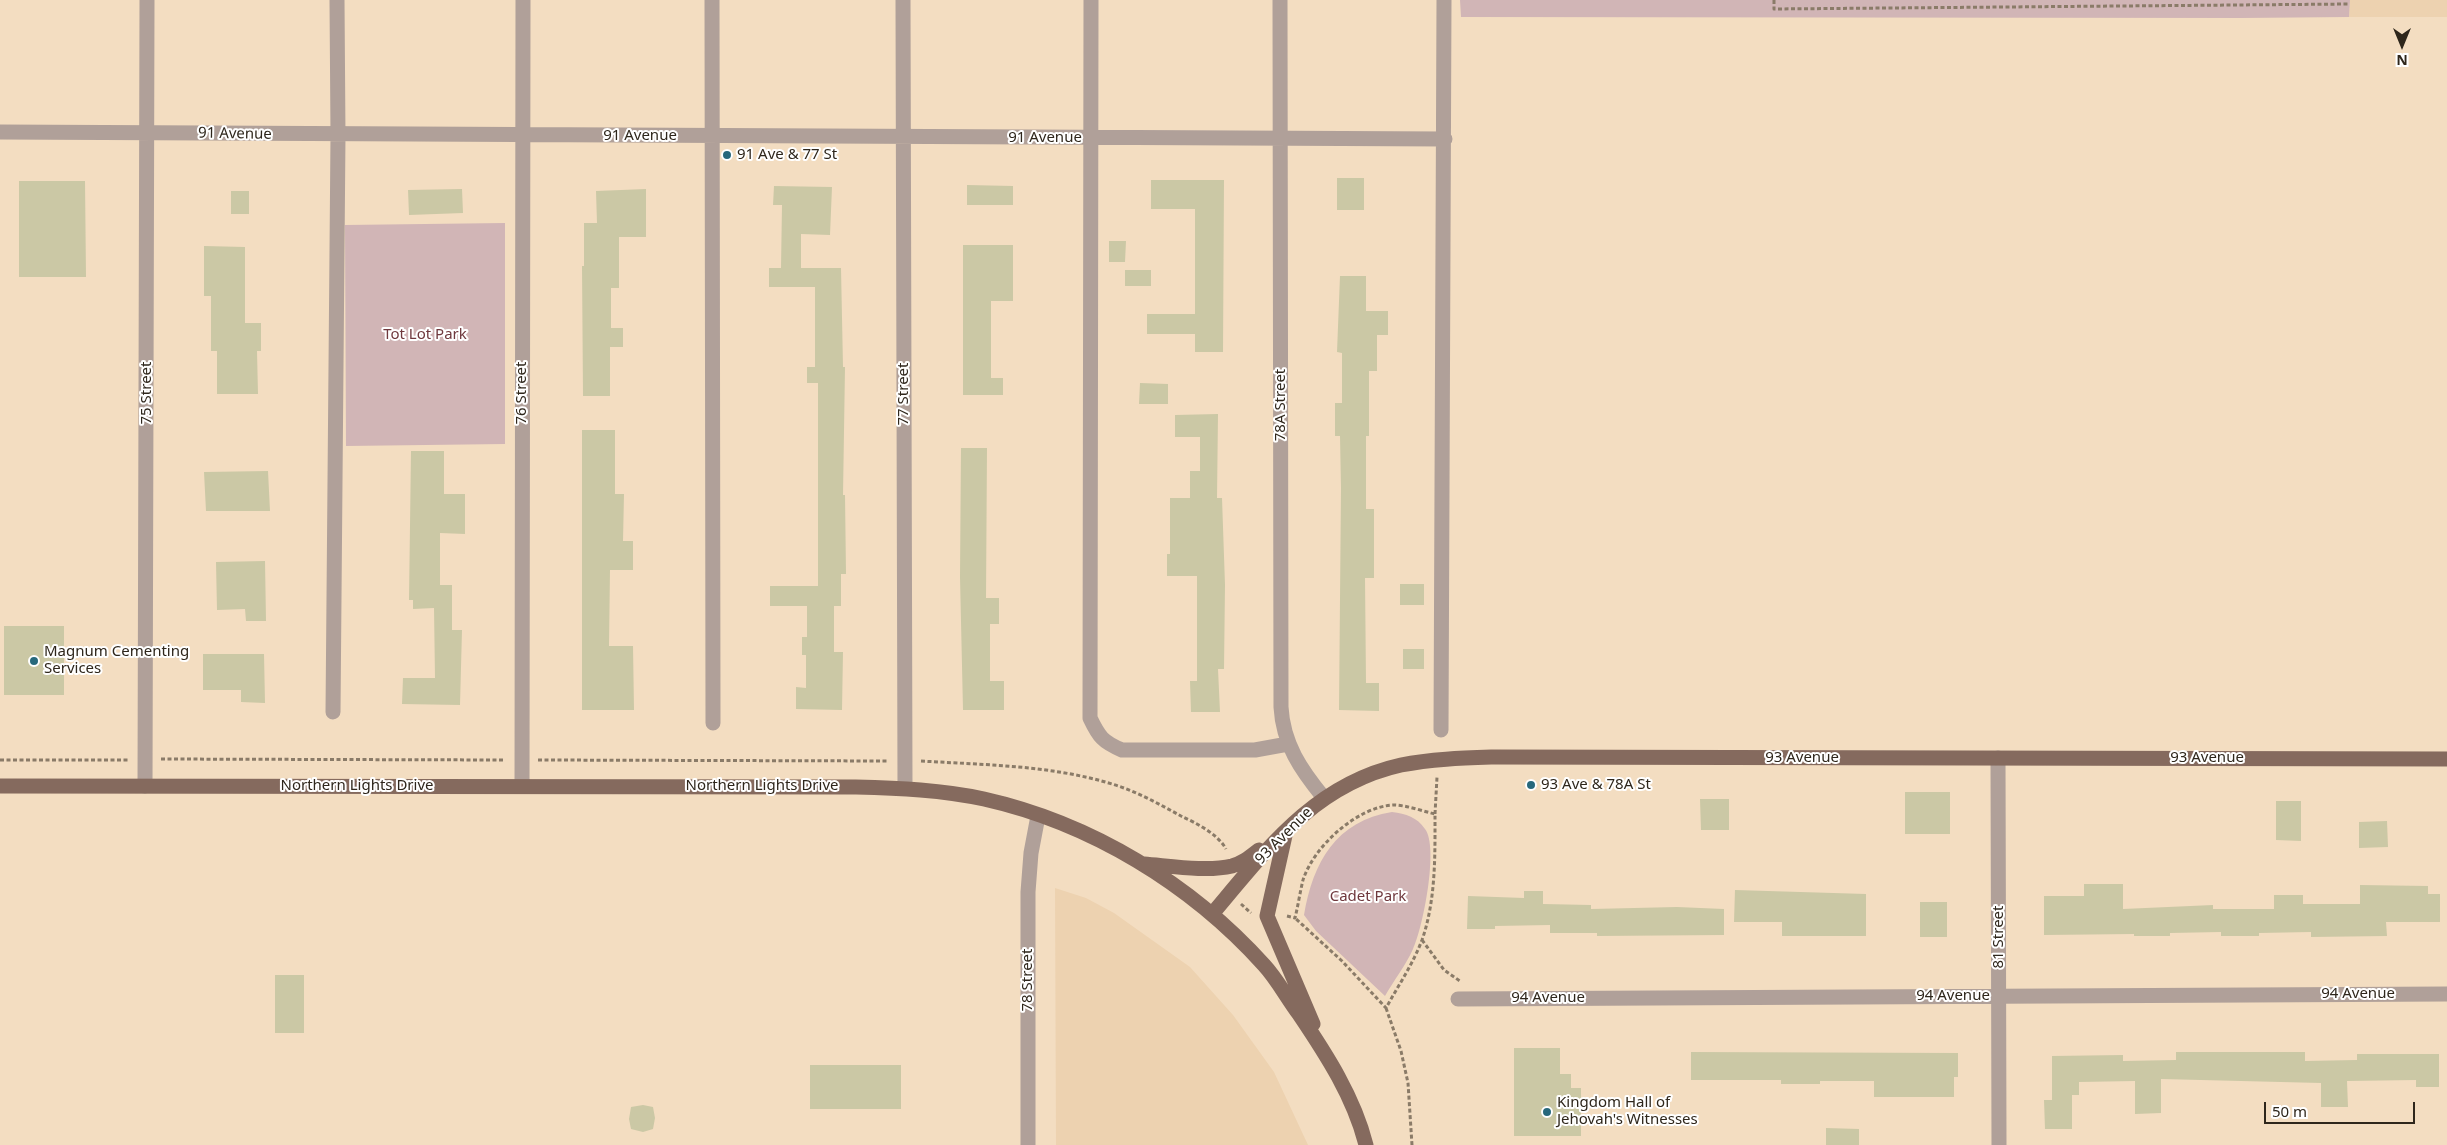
<!DOCTYPE html>
<style>
body{margin:0}
#map{position:relative;width:2447px;height:1145px;overflow:hidden;background:#f3ddc1;font-family:"Noto Sans",sans-serif}
canvas{display:block}
.north{position:absolute;left:2377px;top:20px;width:50px;height:50px;-webkit-text-stroke:4px #fff;paint-order:stroke;rotate:180deg;font-size:14px;font-weight:700;line-height:20px;text-align:center;color:#2e261b}
.north::after{content:'';display:block;margin:auto;width:18px;height:22px;background:#2e261b;clip-path:polygon(50% 0,100% 100%,50% 72%,0 100%)}
.scale{position:absolute;left:2264px;top:1102px;width:151px;height:22px;box-sizing:border-box;border:2px solid #2e261b;border-top:0;padding-left:6px;font-size:15px;line-height:18px;white-space:nowrap;color:#2e261b;-webkit-text-stroke:4px #fff;paint-order:stroke}
</style>
<div id="map">
<canvas width="2447" height="1145"></canvas>
<div class="north">N</div>
<div class="scale">50 m</div>
</div>
<script>
const ctx = document.querySelector('canvas').getContext('2d');
ctx.lineJoin = 'round';
function fillPath(path, color) { ctx.fillStyle = color; ctx.fill(path, 'evenodd'); }
function trace(path, color, width, dash) { ctx.strokeStyle = color; ctx.lineWidth = width; ctx.lineCap = dash ? 'butt' : 'round'; ctx.setLineDash(dash || []); ctx.stroke(path); }
function write(font, color, halo, rows, align = 'center') {
  ctx.font = font + ' "Noto Sans",sans-serif'; ctx.lineWidth = 4; ctx.setLineDash([]); ctx.textBaseline = 'middle'; ctx.strokeStyle = halo; ctx.fillStyle = color; for (const [text, x, y, turn = 0] of rows) {
    ctx.save(); ctx.translate(x, y); ctx.rotate((+turn || 0) * Math.PI / 180); ctx.textAlign = isNaN(turn) ? turn : align; if (halo) ctx.strokeText(text, 0, 0); ctx.fillText(text, 0, 0); ctx.restore();
  }
}
const built = new Path2D(`
 M2350,0h97v17h-98z
 M1055,888l31,10 28,15 76,54 43,48 41,57 34,73h-252z`);
const green = new Path2D(`
 M1460,0h890l-1,17 -108,1 -780,-1z
 M505,223v221l-159,2 -1,-221z
 M1392,812c14,2 25,5 33,17 14,18 -2,99 -12,120 -7,16 -19,31 -28,47l-69,-65 -12,-16c9,-53 32,-94 88,-103z`);
const building = new Path2D(`
 M1337,178h27v32h-27z
 M1151,180h73l-1,172h-28v-18h-48v-20h48v-105h-44z
 M19,181h66l1,96h-67z
 M967,185l46,1v19h-46z
 M774,186l58,1 -2,48 -29,-1v34h40l2,99h2l-2,128h2l1,79h-5v32h-7v46h9l-1,58 -46,-1v-22l10,1v-33h-4v-18h5v-31h-37v-20h48v-203h-11v-16h8v-80h-46v-19h12l1,-63h-9z
 M462,189l1,24 -54,2 -1,-25z
 M646,189v48h-27v51h-8v40h12v19h-13v49h-27l-1,-130h2v-43h13l-1,-32z
 M231,191h18v23h-18z
 M1109,241h17l-1,21h-16z
 M963,245h50v56h-22v77h12v17h-40z
 M204,246l41,1v76h16v28h-4l1,43h-41v-43h-6v-55h-7z
 M1125,270h26v16h-26z
 M1340,276h26v35h22v24h-11v36h-8v65h-3v73h8v69h-9l1,105h13v28l-40,-1 2,-222 -1,-52h-5v-33h7v-50l-5,-1z
 M1140,383l28,1v20h-29z
 M1218,414l-1,84h5l3,87 -1,84h-6l2,43h-29l-1,-31h7v-105h-30v-22h3v-56h20v-27h10v-34h-25v-22z
 M582,430h33v64h9l-1,47h10v29h-23l-1,76h24l1,64h-52z
 M961,448h26l-1,150h13v26h-9v57h14v29h-41l-3,-133z
 M411,451h33v43h21v40l-25,-1v52h12v45h10l-2,75 -58,-1 1,-26h32l-1,-70 -21,1v-9h-4z
 M268,471l2,40h-64l-2,-39z
 M265,561l1,60h-20l-1,-12 -28,1 -1,-48z
 M1400,584h24v21h-24z
 M4,626h60v69h-60z
 M1403,649h21v20h-21z
 M203,654h61l1,49 -24,-1v-12h-38z
 M1905,792h45v42h-45z
 M1700,799h29v31h-28z
 M2276,801h25v40l-25,-1z
 M2387,821l1,26 -29,1v-26z
 M2084,884h39v25l90,-4v4h61v-14h29v9h57v-19l68,1v8h12v28h-54l1,14 -76,1v-5l-52,1v3h-38v-4l-51,1v3h-36v-2l-90,1v-39h40z
 M1735,890l131,4v42h-84v-14h-48z
 M1524,891h19v13l48,1v4l86,-2 47,2v26l-127,1v-3h-47v-8l-55,1v3h-28l1,-33 56,2z
 M1920,902h27v35h-27z
 M275,975h29v58h-29z
 M1514,1048h46v26h11v14h10v48h-67z
 M1691,1052l267,1v24h-4v20h-80v-16h-54v3h-39v-4h-90z
 M2176,1052h129v9l52,-1v-6h82v33h-23v-7l-69,1 1,26h-27v-24l-160,-4v34l-26,1v-33l-56,1v13h-7v34h-27l-1,-29h8v-44l71,-1v6l53,-1z
 M810,1065h91v44h-91z
 M643,1105l10,2 2,11 -2,11 -10,3 -12,-3 -2,-10 2,-12z
 M1826,1128l33,1v16h-33z`);
const path = new Path2D(`
 M1774,0v9l576,-5
 M161,759l343,1
 M0,760h129
 M538,760l351,1
 M921,761c64,4 129,4 191,23 24,7 47,20 69,32 15,7 37,18 45,33
 M1435,814l2,-37
 M1241,904l10,9
 M1287,916l8,2c3,-12 5,-26 8,-38 11,-34 54,-73 90,-75 13,0 29,6 42,9 0,41 1,86 -13,126 -9,24 -24,46 -36,68l-44,-47 -47,-43
 M1422,940l22,30 16,11
 M1386,1008l15,43 7,32 4,62`);
const minor = new Path2D(`
 M712,0l1,723
 M903,0l2,788
 M1091,0l-1,718c9,19 13,24 32,32h133l33,-6
 M1280,0l1,707c2,37 20,63 43,91
 M0,132l1445,7
 M333,712l5,-577 -1,-135
 M1441,730l3,-730
 M1998,758l1,387
 M145,786l2,-786
 M522,786l1,-786
 M1458,999l989,-5
 M1028,1145v-253l3,-39 7,-37`);
const major = new Path2D(`
 M0,786l856,1c43,1 86,3 128,12 107,24 207,85 280,166 13,14 23,33 35,49 27,40 55,83 67,131
 M1286,831l-19,85 46,108
 M1144,864c26,2 63,8 88,2 11,-3 18,-9 27,-16
 M1213,913c54,-64 102,-129 188,-148 30,-6 61,-7 91,-8l955,2`);
const markers = [
 [727,155,5,"#27687c"],
 [34,661,5,"#27687c"],
 [1531,785,5,"#27687c"],
 [1547,1112,5,"#27687c"]
];
const streetNames = [
 ["91 Avenue",235,134,1],
 ["91 Avenue",640,136],
 ["91 Avenue",1045,138],
 ["75 Street",147,393,-90],
 ["76 Street",522,393,-90],
 ["77 Street",904,394,-90],
 ["78A Street",1281,405,-90],
 ["93 Avenue",1802,758],
 ["93 Avenue",2207,758],
 ["Northern Lights Drive",357,786],
 ["Northern Lights Drive",762,786],
 ["93 Avenue",1284,836,-45],
 ["81 Street",1999,937,-90],
 ["78 Street",1028,980,-90],
 ["94 Avenue",2358,994],
 ["94 Avenue",1953,996],
 ["94 Avenue",1548,998]
];
const poiNames = [
 ["91 Ave & 77 St",737,155],
 ["Magnum Cementing",44,652],
 ["Services",44,669],
 ["93 Ave & 78A St",1541,785],
 ["Kingdom Hall of",1557,1103],
 ["Jehovah's Witnesses",1557,1120]
];
const parkNames = [
 ["Tot Lot Park",425,335],
 ["Cadet Park",1368,897]
];
fillPath(built, '#edd2b0');
fillPath(green, '#d1b5b6');
fillPath(building, '#cbc8a5');
trace(path, '#8a7b68', 3, [4, 2.5]);
trace(minor, '#b0a099', 15);
trace(major, '#856a5e', 15);
for (const [x, y, r, color] of markers) { const dot = new Path2D(); dot.arc(x, y, r, 0, 2 * Math.PI); ctx.fillStyle = color; ctx.fill(dot); trace(dot, '#fff', 2); }
write('15px', '#2e261b', '#fff', streetNames);
write('15px', '#2e261b', '#fff', poiNames, 'left');
write('15px', '#6f383d', '#fff', parkNames);
</script>
